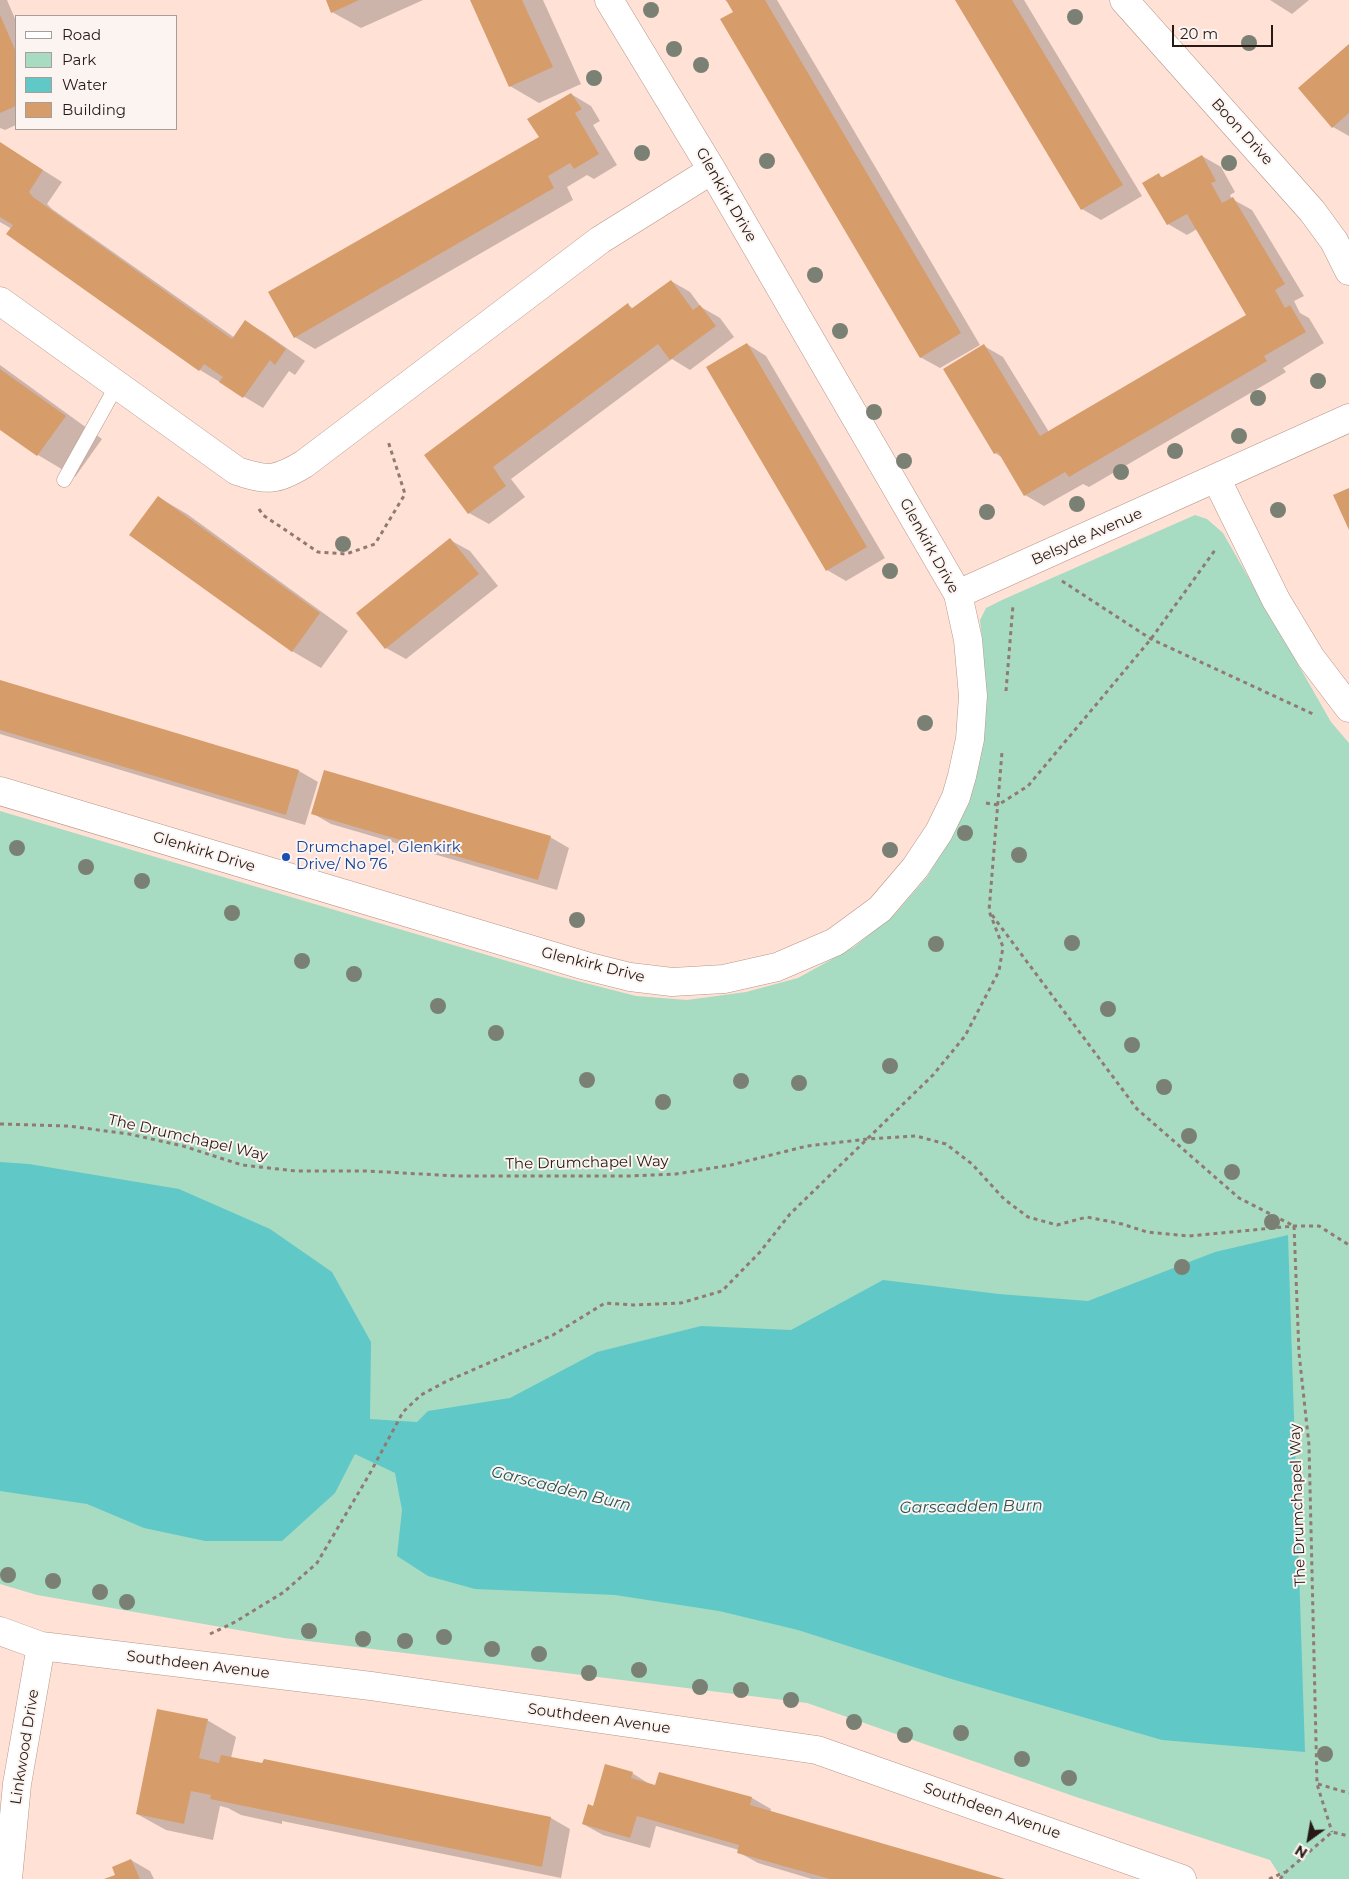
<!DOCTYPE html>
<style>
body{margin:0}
#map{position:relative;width:1349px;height:1879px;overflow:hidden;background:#ffe1d6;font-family:Montserrat,sans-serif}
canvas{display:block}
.legend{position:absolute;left:15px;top:15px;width:162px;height:115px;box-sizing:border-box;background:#fcf4f1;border:1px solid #a79d99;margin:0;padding:6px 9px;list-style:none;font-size:15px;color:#271a15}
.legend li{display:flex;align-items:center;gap:10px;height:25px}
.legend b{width:25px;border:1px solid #a79d99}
.north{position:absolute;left:1284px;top:1814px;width:50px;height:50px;-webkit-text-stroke:4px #fcf4f1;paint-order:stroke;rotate:212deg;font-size:14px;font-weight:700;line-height:20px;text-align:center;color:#271a15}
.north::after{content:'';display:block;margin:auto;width:18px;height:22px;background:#271a15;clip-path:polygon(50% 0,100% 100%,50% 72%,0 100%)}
.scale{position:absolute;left:1172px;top:25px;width:101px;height:22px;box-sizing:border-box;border:2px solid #271a15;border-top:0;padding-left:6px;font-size:15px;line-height:18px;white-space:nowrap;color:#271a15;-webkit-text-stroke:4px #fcf4f1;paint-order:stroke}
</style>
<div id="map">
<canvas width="1349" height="1879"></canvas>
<ul class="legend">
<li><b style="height:6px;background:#fff"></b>Road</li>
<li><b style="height:14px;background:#a7dcc3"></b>Park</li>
<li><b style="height:14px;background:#61c8c8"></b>Water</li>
<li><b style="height:14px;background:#d69c6a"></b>Building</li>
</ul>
<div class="north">N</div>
<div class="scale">20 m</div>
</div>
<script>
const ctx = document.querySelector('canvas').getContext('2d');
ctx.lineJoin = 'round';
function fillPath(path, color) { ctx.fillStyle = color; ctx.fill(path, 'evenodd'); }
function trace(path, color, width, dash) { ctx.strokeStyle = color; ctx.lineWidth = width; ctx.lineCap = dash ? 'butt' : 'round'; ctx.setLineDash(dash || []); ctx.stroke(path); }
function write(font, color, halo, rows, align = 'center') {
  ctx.font = font + ' Montserrat,sans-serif'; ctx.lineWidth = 4; ctx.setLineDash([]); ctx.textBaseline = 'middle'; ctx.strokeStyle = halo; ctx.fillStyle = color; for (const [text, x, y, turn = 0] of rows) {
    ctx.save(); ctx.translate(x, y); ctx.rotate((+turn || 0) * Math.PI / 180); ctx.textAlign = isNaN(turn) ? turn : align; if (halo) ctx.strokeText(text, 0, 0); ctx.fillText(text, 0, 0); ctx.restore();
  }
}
const green = new Path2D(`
 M1195,515l12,4 16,14 108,189 18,21v1136h-67l-12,-19 -194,-63 -269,-94 -523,-65 -247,-43 -37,-11v-773l558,165 78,20 51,4 59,-8 52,-14 56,-31 41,-33 32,-37 25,-41 28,-78 4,-99 -4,-39 6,-12 16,-8z`);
const water = new Path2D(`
 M0,1162l29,2 150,25 91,40 62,43 39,70 -1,77 47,3 11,-11 82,-13 87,-46 104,-26 90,4 92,-50 116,14 89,7 127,-49 73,-17 17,517 -143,-12 -214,-62 -150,-48 -79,-19 -104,-16 -140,-6 -47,-13 -31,-20 5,-46 -7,-37 -40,-19 -20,39 -53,48h-77l-61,-13 -57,-24 -87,-13z`);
const shadow = new Path2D(`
 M0,0h7l9,21v104l-11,5 -5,-2z
 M327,0h96l-62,28 -29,-16z
 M472,0h71l38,84 -42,19 -29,-17z
 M725,0h52l203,345 -40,23 -20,-11 -186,-345 -6,-10z
 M957,0h67l118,196 -41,24 -19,-11z
 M1270,0h39l-17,14z
 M1349,46v90l-16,-9z
 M571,94l20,12 9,15 -7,4 24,40 -23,14 -7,-4 -20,12 6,13 -258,149 -20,-12 -25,-44 270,-156z
 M0,143l62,39 -15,22 5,5 183,129 11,-16 19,11 40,28 -10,14 -6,-4 -26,37 -63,-38 -192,-136 4,-5 -12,-7z
 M1202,156l19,11 14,25 -5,3 2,4 20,11 52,86 -10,5 6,12 9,5 15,25 -41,25 3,4 -15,9 -182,106 -6,-3 -39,22 -19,-11 -22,-37 -8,-5 -51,-83 40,-24 19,11 46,75 199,-117 -51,-86 -10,6 -19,-11 -9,-49 5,3z
 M671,281l19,11 11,15 19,11 14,19 -44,33 -18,-11 -161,120 14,18 -36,27 -20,-11 -43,-58 202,-150 6,4z
 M747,344l19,12 119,202 -39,23 -19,-11z
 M0,365l102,74 -27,38 -37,-22 -38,-27z
 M158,497l29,17 161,117 -27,37 -29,-17z
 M450,540l20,11 28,35 -92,73 -20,-11 -28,-35z
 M0,682l299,89 19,11 -13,43 -305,-91z
 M312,813l238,24 19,11 -12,42 -226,-66z
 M207,1720l29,17 -5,21 320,60 19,11 -9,49 -279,-57v3l-41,-9 -13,-7 -8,-2 -7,34 -47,-10 -29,-16z
 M632,1773l19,12 101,13 19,11 -1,4 233,66h-191l-54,-16 -20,-11 1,-2 -83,-24 -6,22 -47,-13 -20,-11 11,-16z
 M131,1860l19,11 4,8h-46l9,-4z`);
const building = new Path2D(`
 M326,0h33l-28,13z
 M470,0h52l31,67 -44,20z
 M726,0h39l196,333 -41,25 -200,-339 13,-7z
 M955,0h57l111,185 -42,25z
 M0,15l16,37v54l-16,7z
 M1349,44v69l-17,15 -34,-40z
 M571,93l11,16 -7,4 24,41 -25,15 -4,-6 -22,13 6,12 -260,150 -26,-46 271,-155 -12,-18z
 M0,142l43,28 -14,22 4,5 199,142 13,-19 41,29 -11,16 -5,-5 -27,38 -24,-16 4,-5 -19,-13 -5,7 -193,-137 7,-9 -13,-8z
 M1202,155l14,26 -5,2 11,20 11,-6 52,87 -10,6 10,18 5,-3 16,27 -42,24 3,5 -15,9 -183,107 -4,-5 -41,24 -26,-44 -4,2 -51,-85 41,-25 56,92 206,-121 -59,-101 -20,11 -25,-42 17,-10 2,5z
 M671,280l22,30 7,-5 16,21 -46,34 -12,-16 -165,123 13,19 -38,28 -44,-59 204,-152 3,6z
 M747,343l120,204 -41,24 -120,-204z
 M0,369l66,47 -29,40 -37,-26z
 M1349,488v42l-16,-35z
 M158,496l162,117 -28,39 -163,-117z
 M450,538l29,36 -94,75 -29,-36z
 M0,680l299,90 -13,45 -286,-85z
 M324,770l227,66 -13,44 -227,-66z
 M157,1709l51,10 -9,39 20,5 2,-8 41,8 2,-4 287,58 -9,50 -332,-68 1,-4 -20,-4 -7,33 -48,-10z
 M605,1764l28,8 -2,6 24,7 4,-13 93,25 -2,8 255,74h-175l-93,-26 2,-8 -102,-29 -7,22 -48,-14 6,-20 5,2z
 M131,1859l9,20h-36l11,-4 -3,-8z`);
const path = new Path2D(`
 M259,509l4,6 55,37 28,2 29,-10 30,-50 -17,-53
 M1062,581l89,58 162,75
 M1006,691l7,-86
 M986,803l12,2 30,-19 123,-147 64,-89
 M992,915l145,194 102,89 55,28
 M0,1124l68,2 61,8 54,12 59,19 54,6h71l90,5h172l47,-2 55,-9 76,-19 61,-7 48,-3 30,8 26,20 32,35 24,18 29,8 30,-8 35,7 25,8 42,4 105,-10h25l30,19
 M1294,1226l5,127 10,92 8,339 15,48
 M210,1634l25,-12 49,-30 33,-29 52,-88 34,-63 18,-17 24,-13 108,-47 52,-32 28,2 48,-2 41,-12 38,-39 30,-38 143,-139 32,-39 34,-65 4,-24 -14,-36 13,-159
 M1318,1784l31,9
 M1269,1879l16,-7
 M1280,1879l7,-8 45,-39 17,4`);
const service = new Path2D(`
 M64,480l53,-95`);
const minor = new Path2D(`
 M1124,0l188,211 22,30 15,30
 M0,301l237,170c31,10 39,10 67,-7l296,-224 112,-70
 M1216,478l60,122 35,58 38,50
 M958,594l391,-176
 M0,791l586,175 44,11 42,5 52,-3 53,-12 58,-25 45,-33 35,-41 24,-36 17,-35 6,-21 8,-37 3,-43 -5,-56 -10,-46 -246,-424 -103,-170
 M0,1631l41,15 330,40 446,64 365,129
 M8,1879l9,-95 24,-138`);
const trees = [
 [651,10],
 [1075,17],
 [1249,43],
 [674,49],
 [701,65],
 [594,78],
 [642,153],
 [767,161],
 [1229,163],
 [815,275],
 [840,331],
 [1318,381],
 [1258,398],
 [874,412],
 [1239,436],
 [1175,451],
 [904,461],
 [1121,472],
 [1077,504],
 [1278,510],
 [987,512],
 [343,544],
 [890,571],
 [925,723],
 [965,833],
 [17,848],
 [890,850],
 [1019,855],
 [86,867],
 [142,881],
 [232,913],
 [577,920],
 [1072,943],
 [936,944],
 [302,961],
 [354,974],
 [438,1006],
 [1108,1009],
 [496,1033],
 [1132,1045],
 [890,1066],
 [587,1080],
 [741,1081],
 [799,1083],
 [1164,1087],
 [663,1102],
 [1189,1136],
 [1232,1172],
 [1272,1222],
 [1182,1267],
 [8,1575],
 [53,1581],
 [100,1592],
 [127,1602],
 [309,1631],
 [444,1637],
 [363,1639],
 [405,1641],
 [492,1649],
 [539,1654],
 [639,1670],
 [589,1673],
 [700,1687],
 [741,1690],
 [791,1700],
 [854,1722],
 [961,1733],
 [905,1735],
 [1325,1754],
 [1022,1759],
 [1069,1778]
];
const markers = [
 [286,857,5,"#1a4fb4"]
];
const streetNames = [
 ["Boon Drive",1242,132,48],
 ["Glenkirk Drive",726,195,60],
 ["Belsyde Avenue",1087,537,-24],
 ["Glenkirk Drive",929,546,61],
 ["Glenkirk Drive",204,852,17],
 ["Glenkirk Drive",593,965,14],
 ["The Drumchapel Way",188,1138,13],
 ["The Drumchapel Way",587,1163,-1],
 ["The Drumchapel Way",1298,1505,-92],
 ["Southdeen Avenue",198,1665,7],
 ["Southdeen Avenue",599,1719,8],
 ["Linkwood Drive",25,1747,-81],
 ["Southdeen Avenue",992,1811,19]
];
const transitNames = [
 ["Drumchapel, Glenkirk",296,848],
 ["Drive/ No 76",296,865]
];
const waterNames = [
 ["Garscadden Burn",561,1489,14],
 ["Garscadden Burn",971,1507,-1]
];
fillPath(green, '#a7dcc3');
fillPath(water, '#61c8c8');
fillPath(shadow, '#0003');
fillPath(building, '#d69c6a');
trace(service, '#b89688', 15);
trace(minor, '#b89688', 29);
trace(path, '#907b73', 3, [4, 4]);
trace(service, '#fff', 14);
trace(minor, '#fff', 28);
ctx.fillStyle = '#7a8174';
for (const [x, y] of trees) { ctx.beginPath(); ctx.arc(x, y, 8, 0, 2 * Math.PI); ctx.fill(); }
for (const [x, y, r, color] of markers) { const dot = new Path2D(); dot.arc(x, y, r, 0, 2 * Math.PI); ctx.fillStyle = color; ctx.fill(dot); trace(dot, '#fcf4f1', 2); }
write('15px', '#271a15', '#fcf4f1', streetNames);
write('15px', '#164399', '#fcf4f1', transitNames, 'left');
write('italic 16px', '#265454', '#fcf4f1', waterNames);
</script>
